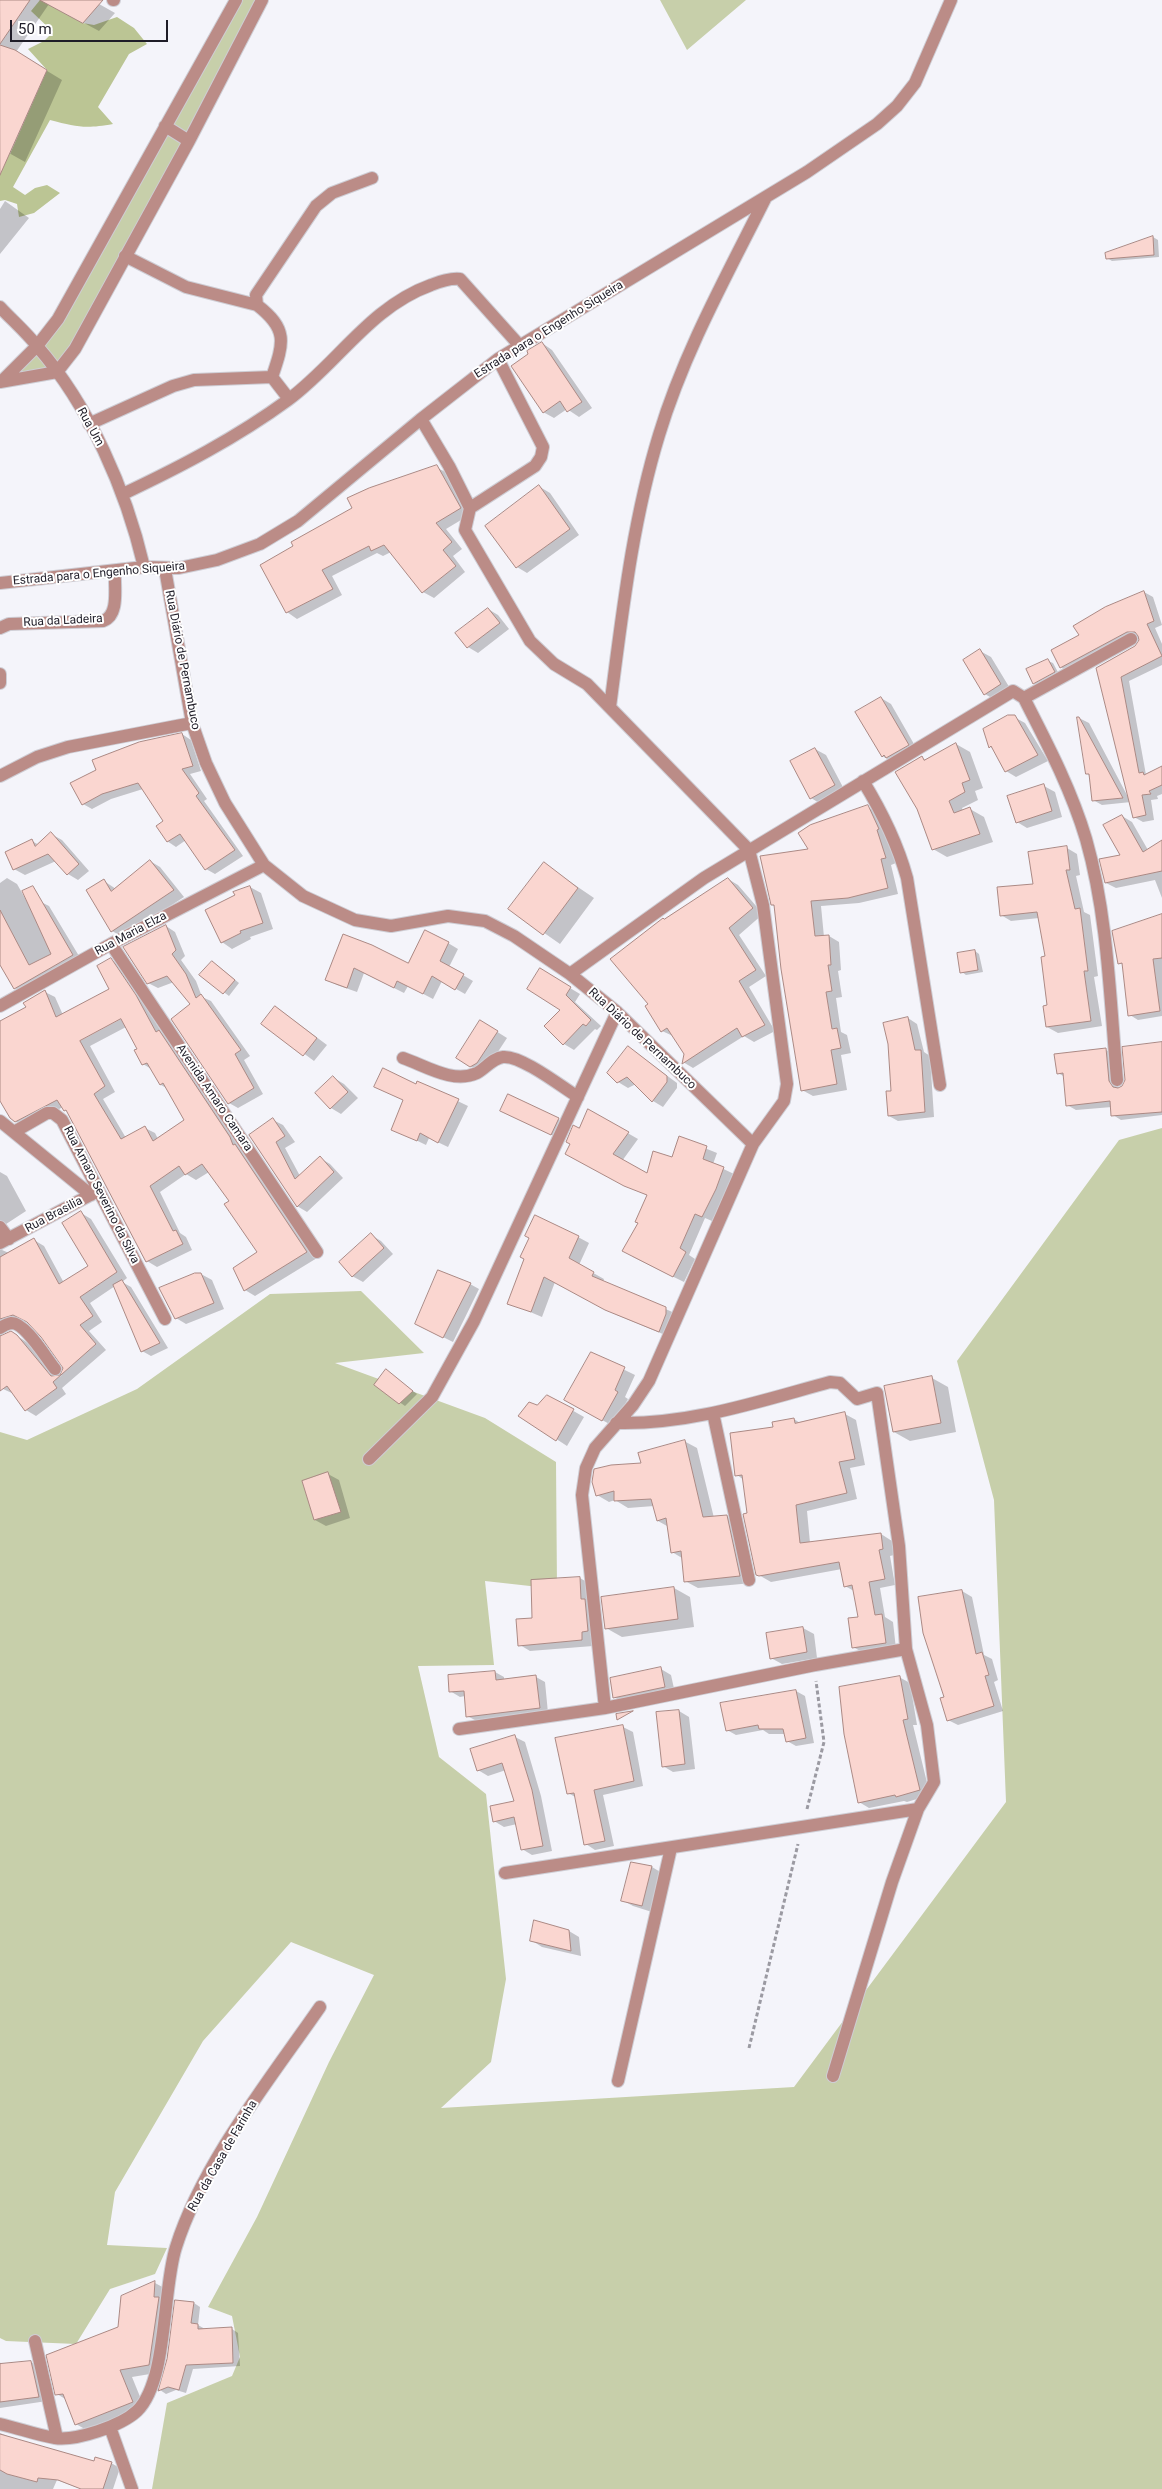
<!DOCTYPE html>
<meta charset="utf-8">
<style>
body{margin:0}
#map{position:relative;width:1162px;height:2489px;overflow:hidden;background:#f4f4fa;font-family:Roboto,sans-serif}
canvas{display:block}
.scale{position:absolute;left:10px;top:20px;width:158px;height:22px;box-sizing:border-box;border:2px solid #1f1d28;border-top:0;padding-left:6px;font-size:15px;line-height:18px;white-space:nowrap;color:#1f1d28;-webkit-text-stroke:4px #fff;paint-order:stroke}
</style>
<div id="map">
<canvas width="1162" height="2489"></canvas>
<div class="scale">50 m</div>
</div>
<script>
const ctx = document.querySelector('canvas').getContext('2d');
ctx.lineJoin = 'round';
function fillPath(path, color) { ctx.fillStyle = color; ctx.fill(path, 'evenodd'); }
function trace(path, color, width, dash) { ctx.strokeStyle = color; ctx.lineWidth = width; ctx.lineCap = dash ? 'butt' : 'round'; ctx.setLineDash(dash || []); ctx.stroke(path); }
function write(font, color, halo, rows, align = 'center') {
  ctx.font = font + ' Roboto,sans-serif'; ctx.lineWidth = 4; ctx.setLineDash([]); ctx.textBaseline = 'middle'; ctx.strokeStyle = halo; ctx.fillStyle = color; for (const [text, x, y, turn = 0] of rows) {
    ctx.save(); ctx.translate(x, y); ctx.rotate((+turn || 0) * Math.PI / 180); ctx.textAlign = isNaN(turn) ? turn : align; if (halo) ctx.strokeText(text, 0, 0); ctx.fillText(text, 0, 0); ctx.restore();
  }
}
const green = new Path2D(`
 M236,0h26l-205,372 -56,10 36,-36z
 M660,0h86l-59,50z
 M1162,1128v1361h-1010l15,-86 65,-27 8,-19 -8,-41 -24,-9 49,-90 72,-155 45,-87 -83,-33 -88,99 -88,151 -8,53 60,3 -12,26 -45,15 -34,55 -70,-3 -6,-3v-906l27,8 110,-51 133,-95 91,-3 63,62 -89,10 150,55 71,44 1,127 -72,-8 9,84 -76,1 21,91 47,37 20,185 -15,83 -50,46 353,-21 212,-285 -12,-302 -37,-139 162,-221z`);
const forest = new Path2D(`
 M40,0l43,23 11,2 23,-8 17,11 13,16 -18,10 -31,53 15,17c-28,5 -36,3 -63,-4l-37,67 12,8 10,-7 12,-3 13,8 -26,20 -15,4 -2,-13 -12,-4 -5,1v-52l10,5 37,-84 -19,-21 16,-8 9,-9 -22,-21z`);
const shadow = new Path2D(`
 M0,0h92l23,13 -16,18 -50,-27 -33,48 46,28 -37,82 -25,-14z
 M5,201l24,17 -29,36v-45z
 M1153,237l5,3 1,17 -47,4 -5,-3 -1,-4z
 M542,343l10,7 40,58 -13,9 -12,-8 -13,9 -11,-6z
 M436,467l11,6 24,41 -25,15 16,20 -9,7 12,16 -31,26 -11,-6 -32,-40 -8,4 -6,-3 -45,23 10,19 -45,24 -10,-7 8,-65 59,-38z
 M540,487l10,6 29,42 -52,38 -10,-6z
 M1144,592l9,5 9,28 -7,3 7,16v21l-33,16 17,94 16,-8v27l-5,2 1,3 -7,1 3,20 -11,2 -9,-5 -3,-15 -29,3 -9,-5 -14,-82 10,5 39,74 -31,-129 39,-21 4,-8 -4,-3 -67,36 -9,-5 21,-31z
 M488,609l10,6 11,14 -31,24 -10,-6z
 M980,651l11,6 20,33 -16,10 -10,-6z
 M1048,661l5,2 6,11 -20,12 -5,-3z
 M881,698l10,6 27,47 -25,11 -11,-6z
 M1014,717l11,6 23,38 -32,16 -10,-6 -12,-22 -4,-2z
 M182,734l9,6 10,31 -11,3 17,25 -3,2 39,55 -28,18 -9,-5 -20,-29 -10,7 -9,-6 -2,-20 -22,-32 -32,10 -19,10 -9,-5z
 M956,744l14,8 13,36 -8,3 3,9 -16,8 1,3 7,-2 14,8 9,25 -46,15 -14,-8 -15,-40 4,-51 4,2z
 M815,749l11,6 19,36 -24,13 -10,-6z
 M1044,786l11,6 7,25 -35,11 -10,-6z
 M868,807l10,6 9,23 9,27 -5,2 7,29 -39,9 -38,3 3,31 5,-1 10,6 2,28 -3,1 4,26 -6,1 5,34 6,3 4,18 -10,2 6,35 -34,6 -11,-6 -27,-184 -3,-1 38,-55z
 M1122,816l10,6 16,28 14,-9v57l-7,-18 -39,8 -10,-5 16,-27z
 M51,834l11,6 27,31 -11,9 -10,-6 -12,-13 -31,14 -11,-6 18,-28 7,4z
 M1067,848l10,6 3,21 -4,1 8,36 6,3 8,61 -4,1 8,49 -44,7 -11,-6 2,-21 -2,-48 -8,-40 -28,3 -10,-6 33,-30z
 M150,861l10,6 24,30 -61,40 -11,-6 -8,-50 12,8z
 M544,864l50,34 -34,46 -50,-35z
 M7,878l10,6 13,23 9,-6 10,5 33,55 -57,33 -10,-6 -15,-26v-79z
 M728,879l10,6 25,29 -24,21 27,41 -17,11 26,44 -21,11 -10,-6 -51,32 -10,-6 2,-8 -12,-18 -11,-5 -12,-27 15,-84z
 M250,887l11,6 12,36 -23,8 1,2 -19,10 -10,-7z
 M1162,921v95l-24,4 -8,-5 -7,-50 -3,-2z
 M166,926l9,6 10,24 -4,4 15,21 6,16 9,4 39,55 -6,4 19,34 -25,14 -9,-5 -38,-99 -17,-22 -16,6 -10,-5z
 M344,935l65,29 39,-21 10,6 -9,18 24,14 -8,13 -23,-13 -9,18 -25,-13 -4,7 -40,-20 -7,19 -20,-7 -10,-5z
 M975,951l4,3 4,18 -17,3 -4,-3z
 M111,960l10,6 41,67 7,4 148,221 -62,38 -10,-6 14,-38 -29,-50 -21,-30 -13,8 -10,-6 -26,18 20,41 6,4 6,13 -35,17 -10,-6 -78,-148 -6,-6 -37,20 -11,-6 -15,-22v-77l27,-14 18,-16 10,5 8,18 48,-25zM126,1027l13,22 4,15 10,6 8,15 7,4 18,32 -28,18 -3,-6 -10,-5 -19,10 -23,-39 12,-7 -25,-46z
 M217,965l22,18 -10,13 -28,-21z
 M540,970l40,24 -5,8 26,24 -4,4 -2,-1 -21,21 -10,-6 -2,-35z
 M276,1007l51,38 -13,16 -51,-38z
 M908,1018l9,6 7,28 6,4 4,61 -36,4 -9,-5z
 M491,1028l16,10 -21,32 -5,2 -11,-6z
 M1162,1044v71l-41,5 -8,-5 -1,-8 -36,3 -9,-5 -2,-28 -7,-4 48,-23 9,5 3,34 5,-2z
 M628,1047l49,36v5l-14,19 -10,-6 -17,-17 -8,4 -10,-6z
 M334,1078l10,6 14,14 -17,16 -10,-6z
 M418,1082l50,24 -20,41 -19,-9 -3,7 -33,-16z
 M501,1111l57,8 11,6 -7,15z
 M589,1111l49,28 -16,22 25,14 26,-16 7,-21 37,15 -4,11 21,10 -22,47 -7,-3 -16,37 6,4 -11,23 -51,-25 6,-34 9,-27 -81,-43z
 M273,1120l10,5 12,17 -10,6 15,28 20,-18 10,6 13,14 -36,34 -10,-6 -47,-71z
 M0,1172l7,4 19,35 -26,17z
 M81,1213l10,6 36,59 -5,4 9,5 37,61 -17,8 -9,-5 -27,-65 -25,17 12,19 -13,9 17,19 -44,38 4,6 -30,22 -10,-6 -12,-16 -11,-5 -3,-4v-150l5,8 -3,7 7,3 25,-13 10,6 20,37 25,-17zM20,1320l9,1 34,42 1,6 -3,7 -5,2 -23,-31 -11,-8 -11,-6 -8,2 -1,-5z
 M371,1235l10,6 12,13 -30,28 -11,-6z
 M578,1237l11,6 -10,22 25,14 -1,3 74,32 -7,23 -53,-22 -62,-33 -13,35 -33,-14 22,-65z
 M201,1274l11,6 12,29 -38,15 -10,-6z
 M470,1284l9,5 -26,53 -28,-14z
 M592,1354l43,21 -10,22 3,2 -15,27 -47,-26z
 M391,1374l26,20 -12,12 -30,-21z
 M932,1378l16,9 8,45 -46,9 -16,-9z
 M547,1396l37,21 -17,29 -47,-31 17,-8z
 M845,1414l11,6 9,45 -15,3 7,31 -50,12 3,32 71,-9 11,7 2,14 -4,1 5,29 -15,3 5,29 8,5 3,27 -32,4 -11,-6 7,-29 -6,-27 -9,-5 -3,-17 -71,13 -14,-8 -13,-94 -7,-5 37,-47 20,-9 6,4z
 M684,1441l13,7 17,70 12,-2 13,8 13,59 -54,5 -13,-7 -3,-23 -10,-6 -5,-26 -9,-5 -4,-15 -26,2 -13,-8 -6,2 -12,-7 46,-31z
 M328,1474l11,6 11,38 -24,8 -11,-6z
 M580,1578l10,6 3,62 -63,5 -10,-6 14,-26z
 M674,1588l16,9 4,30 -72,10 -16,-9z
 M962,1591l10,6 12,58 8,4 6,21 -4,2 9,29 -45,14 -10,-5 -3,-22z
 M803,1628l11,6 3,24 -35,6 -11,-6z
 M661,1669l10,6 4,18 -50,10 -11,-6z
 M495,1672l9,5v3l32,-3 9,5 3,31 -71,8 -10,-5 -2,-20 -5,1 -10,-6z
 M899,1677l11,6 7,42h-4l17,70 -23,7 -3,-1 -35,7 -10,-6z
 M796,1691l9,5 9,47 -18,3 -9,-5 -2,-7h-16l-6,-4 -27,5 -9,-5z
 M679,1711l10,6 6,52 -22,3 -10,-6z
 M623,1727l10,5 10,54 -40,9 11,51 -19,4 -9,-6 -9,-46 -9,-5z
 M515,1737l10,5 16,54 11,55 -20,4 -10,-6 -5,-25 -13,3 -10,-6 21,-19 -9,-32 -18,6 -10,-6z
 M652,1867l10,6 -10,39 -19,-6 -11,-6z
 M569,1931l10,6 2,19 -39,-9 -11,-7z
 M155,2283l13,7 4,16 -10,66 -30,5 13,32 -55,23 -14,-8 -9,-24 -10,-6 62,-66 4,-31z
 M194,2303l6,4 -2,18 7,4h27l6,4 2,33 -47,3 -7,24 -10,-3 -10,4 -6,-4 8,-31z
 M0,2362l1,3 30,-3 9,5 7,34 -47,7z
 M0,2433l20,8 75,21 16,1 9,5 -7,21h-32l-24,-9 -4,9h-53z`);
const building = new Path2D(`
 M0,0h30l-30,44z
 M40,0h63l-20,23z
 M0,45l15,5 32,20 -47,105z
 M1153,236l1,19 -48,4 -1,-6z
 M542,342l40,60 -15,10 -7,-11 -17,12 -32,-47 17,-12 -1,-3z
 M437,465l24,43 -25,15 16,19 -9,8 13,16 -34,27 -38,-48 -13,6 -2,-5 -47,24 11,19 -47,24 -26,-48 33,-19 -2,-4 61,-34 -5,-10 22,-10z
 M539,485l31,44 -54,39 -31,-42z
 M1144,591l10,30 -7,3 15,32 -41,21 18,96 4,-1 1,3 18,-9v19l-13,6 2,3 -9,1 4,20 -13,3 -37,-150 39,-22 4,-6 -1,-4 -3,-4h-8l-67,36 -9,-18 28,-15 -6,-9 32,-19z
 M488,608l12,15 -33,25 -12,-15z
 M980,649l21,35 -17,11 -21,-35z
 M1048,659l7,13 -22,12 -7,-15z
 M881,697l28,48 -23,13 -2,-3 -2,2 -27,-45z
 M1008,715h7l23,40 -33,17 -14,-26 -2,2 -6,-19z
 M1077,717h2l44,81 -31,3 -3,-27h-3z
 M182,733l11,33 -11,3 17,24 -3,3 39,54 -30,20 -25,-36 -13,8 -11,-16 7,-5 -25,-38 -36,11 -20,11 -12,-22 26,-13 -4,-10 47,-18z
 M956,743l14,37 -8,3 3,9 -16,9 5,12 16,-6 10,27 -48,16 -15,-41 -22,-37 22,-13 5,-3 2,4z
 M815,748l20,37 -25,14 -20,-38z
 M1044,784l8,27 -36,12 -9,-27z
 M868,805l11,24 -2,1 9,28 -5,1 7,29 -40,10 -37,3 4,35 14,-1 2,30h-3l4,26 -6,1 6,37 5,-1 4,20 -10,2 6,34 -36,7 -20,-122 -7,-64h-3l-11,-49 48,-7 -10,-16 12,-8z
 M1122,815l21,37 19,-12v31l-57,12 -6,-24 21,-4 -17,-30z
 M51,832l28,32 -12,11 -19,-21 -35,16 -8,-18 27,-13 3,7z
 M1067,846l3,24h-4l9,39 5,-1 8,63h-4l7,50 -45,6 -3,-21 4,-1 -6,-48 4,-1 -8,-44 -37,4 -3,-29 36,-3 -5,-32z
 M150,860l24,30 -63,42 -25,-42 18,-11 7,12z
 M544,862l34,26 -35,47 -35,-26z
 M728,878l25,30 -24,20 27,42 -17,11 26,44 -23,12 -5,-9 -55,36 2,-10 -17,-26 -6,4 -16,-26 3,-2 -38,-45 53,-41 1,1z
 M33,886l40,69 -59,34 -14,-24v-55l29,55 22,-11 -29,-63z
 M250,886l13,37 -23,8 1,2 -20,10 -16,-33 30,-15 -2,-3z
 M1162,914v44l-9,1 7,52 -32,5 -6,-53 -4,1 -6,-33z
 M166,925l10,25 -4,4 14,20 10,24 5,-4 40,56 -6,4 19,34 -26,16 -57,-85 19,-15 -23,-28 -20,8 -24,-37z
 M425,930l24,12 -9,19 24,13 -9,16 -23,-14 -9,18 -26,-13 -3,7 -40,-20 -7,20 -22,-8 18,-46 29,11 36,18z
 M975,950l3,20 -18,3 -3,-20z
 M111,958l25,37 20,37 3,-2 71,107 3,8 2,-1 72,108 -63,39 -11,-23 24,-16 -33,-48 5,-3 -27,-37 -17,11 -6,-9 -29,20 23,45 3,-1 7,14 -37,18 -80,-152 -2,1 -7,-11 -42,22 -5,-4 -10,-17v-80l26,-14 -3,-4 22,-13 11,27 53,-28 -12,-23zM121,1019l16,30 -3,1 8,15 5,-2 13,22 3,-2 21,37 -31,21 -8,-15 -24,13 -27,-45 11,-8 -25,-45z
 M212,961l23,19 -12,14 -24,-19z
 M540,968l31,19 -5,8 25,25 -5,6 -3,-2 -20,21 -19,-19 16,-16 -33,-21z
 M275,1006l42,32 -14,18 -42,-32z
 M908,1017l7,33h6l4,62 -37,4 -2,-25h5l-3,-47 -5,-21z
 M480,1020l18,11 -21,32 -7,4 -14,-9z
 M1162,1042v70l-51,4 -1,-15 -44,5 -3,-33 -6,1 -3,-20 52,-6 3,33 4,6 5,1 4,-2 3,-6 -3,-33z
 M628,1046l39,30v6l-15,20 -25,-25 -10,6 -10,-10z
 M383,1068l33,16 1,-3 42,18 -21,44 -18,-10 -3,8 -26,-11 12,-30 -29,-13z
 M333,1076l15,16 -18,17 -15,-16z
 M508,1094l51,24 -8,17 -51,-24z
 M588,1109l41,23 -16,22 34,19 6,-22 19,6 7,-21 28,10 -4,13 21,8 -8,22 -14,28 -7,-3 -15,34 6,4 -13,25 -51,-26 16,-28 -3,-1 12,-27 -23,-9 -59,-32 5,-10 -4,-2 7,-17 6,3z
 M273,1118l12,18 -9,6 19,37 25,-23 14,16 -37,35 -48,-72z
 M81,1211l36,61 -37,25 13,19 -13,9 16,19 -43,38 4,6 -32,23 -18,-25 -7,5v-55l11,-5 6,4 34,41 9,-1 3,-7 -22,-31 -14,-15 -14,-7 -13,4v-62l34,-19 25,46 29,-18 -26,-43z
 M535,1215l44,21 -10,22 25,14 -2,4 74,31v7l-7,18 -54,-22 -61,-33 -13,35 -24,-8 17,-45 -4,-2 9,-19 -4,-2z
 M371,1233l13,15 -32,29 -13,-15z
 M438,1270l33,13 -28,55 -28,-14z
 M195,1273h6l13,30 -39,16 -16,-31z
 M122,1280l38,63 -19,9 -28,-67z
 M591,1352l34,15 -10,23 3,2 -16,29 -38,-21z
 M386,1369l27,22 -14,13 -25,-19z
 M932,1376l9,47 -48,9 -9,-46z
 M547,1395l27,14 -18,32 -38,-25 11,-14 8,3z
 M845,1412l10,47 -16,3 8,31 -51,12 4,38 81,-10 2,16 -4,1 6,29 -16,3 6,33 7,-1 4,29 -34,5 -4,-30 10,-1 -6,-32 -8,2 -5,-25 -80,14 -3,-1 -13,-61 4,-1 -5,-38 -7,1 -5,-43 43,-6 -1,-5 22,-4 1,5z
 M685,1440l18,77 24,-2 13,61 -56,6 -3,-31 -10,2 -5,-35 -9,3 -6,-22 -37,2v-10l-18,5 -4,-14 2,-13 17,-4 30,-2 -3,-10z
 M328,1472l13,40 -27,8 -12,-39z
 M580,1577l1,22h4l3,32 -6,1v8l-64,6 -2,-27 16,-1 -1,-38z
 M674,1587l4,32 -73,10 -4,-32z
 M962,1590l14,64 6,-2 7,23 -4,1 9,30 -47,15 -7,-23 4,-1 -21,-64 -5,-36z
 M803,1627l4,25 -37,7 -4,-26z
 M661,1667l4,20 -52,11 -3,-20z
 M495,1671l1,9 40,-5 4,33 -74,9 -2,-26 -15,1 -1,-17z
 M900,1676l8,43 -5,1 17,70 -24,7 -1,-2 -37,8 -14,-69 -5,-47z
 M796,1690l10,48 -20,4 -3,-13h-24l-1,-4 -32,6 -6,-28z
 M679,1710l6,54 -23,3 -6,-55z
 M633,1711l-16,9 -1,-6z
 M623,1725l11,56 -40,9 11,51 -21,4 -10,-52 -7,1 -12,-56z
 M515,1735l17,55 11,56 -22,4 -7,-33 -21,5 -3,-16 24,-5 -12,-38 -25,8 -7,-22z
 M631,1862l21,4 -10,40 -21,-5z
 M534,1920l35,10 2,21 -41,-10z
 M155,2281l-1,16h5l-10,68 -29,5 13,32 -58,23 -12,-31 -8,1 -9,-40 72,-28 3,-31z
 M175,2300l19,2 -3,21 7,1v5l34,-2 1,36 -47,2 -7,25 -11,-3 -10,4 9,-32z
 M31,2361l8,36 -39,5v-38z
 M0,2434l94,27 1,-4 17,5 -9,27h-22l-23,-9 -20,-2 -1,4 -30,-8 -7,-4z`);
const path = new Path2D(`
 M807,1809l17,-67 -8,-61
 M749,2048l49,-204`);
const minor = new Path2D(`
 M113,0h1
 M165,126l24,15
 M125,256l61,31 71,18
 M0,307c12,13 26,25 37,39 53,61 89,144 107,221
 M272,377c12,-35 16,-48 -15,-72l-1,-10 60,-89 16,-13 40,-15
 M0,382l57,-10 18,-23 114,-208 73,-141
 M1,382l36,-36 21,-27 178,-319
 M421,419l28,47 21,42 -5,22 65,111 24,23 33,20 162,166 14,55 24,179 -3,17 -31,43 -104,237 -16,24 -38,43 -9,20 -4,27 23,213
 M89,424l84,-38 21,-6 78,-3 17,22
 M123,494c57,-27 113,-56 165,-94 50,-37 82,-93 143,-115 10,-4 19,-7 29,-6l60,67
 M470,508l65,-42 6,-9 2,-10 -45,-88
 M165,569l27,154 14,40 19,40 39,62 39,31 52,24 36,6 57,-10 37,5 29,15 56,38 47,38 136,132
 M0,583l144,-16 35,1 38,-8 43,-16 38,-23 123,-102 77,-60 309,-187 70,-48 20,-18 18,-23 36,-83
 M0,628l9,-4 94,-3c17,-6 11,-34 12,-50
 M0,674v9
 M1024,698l107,-59
 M610,707c12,-91 22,-184 49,-272 25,-83 68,-160 107,-238
 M0,776l37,-19 31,-10 124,-24
 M863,781c19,31 34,61 44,97l33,207
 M111,944l206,308
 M570,974l134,-96 309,-187 11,7 4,8c22,43 44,86 58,133 22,77 24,161 31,241
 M0,1006l111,-62 153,-79
 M403,1058c23,8 50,26 74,15 9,-5 16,-15 26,-16 18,-2 59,30 75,40
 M0,1121l91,74
 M14,1132l33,-19h6l9,7 103,199
 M0,1227l9,12
 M0,1243l96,-51
 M0,1328c3,-2 7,-4 11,-5 14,-1 35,35 44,46
 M713,1413l36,167
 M616,1423c74,2 144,-22 214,-41l10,1 17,16 20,-6 22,153 7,103 21,76 7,57 -16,27 -26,73 -59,194
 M369,1459l63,-62 42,-76 143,-309
 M459,1729l146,-21 210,-43 91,-16
 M505,1873l413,-64
 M618,2081l53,-233
 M35,2341l22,97
 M0,2424c18,4 37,11 55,14 21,3 66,-12 82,-27 31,-30 25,-121 39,-164 26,-83 94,-168 144,-240
 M110,2427l22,62`);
const streetNames = [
 ["Estrada para o Engenho Siqueira",549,330,-32],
 ["Rua Um",90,427,61],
 ["Estrada para o Engenho Siqueira",99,574,-5],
 ["Rua da Ladeira",63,621,-3],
 ["Rua Diário de Pernambuco",182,660,79],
 ["Rua Maria Elza",131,934,-28],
 ["Rua Diário de Pernambuco",642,1039,43],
 ["Avenida Amaro Camara",214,1098,56],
 ["Rua Amaro Severino da Silva",101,1195,63],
 ["Rua Brasilia",54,1215,-28],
 ["Rua da Casa de Farinha",223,2156,-60]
];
fillPath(green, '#c7cfaa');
fillPath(forest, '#bbc594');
fillPath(shadow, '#0003');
fillPath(building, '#fad6d0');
trace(building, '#ab8984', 1);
trace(minor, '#cecdd4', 14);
trace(path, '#9b9aa2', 3, [4, 2.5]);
trace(minor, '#bb8c87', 12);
write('12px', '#1f1d28', '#fff', streetNames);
</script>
